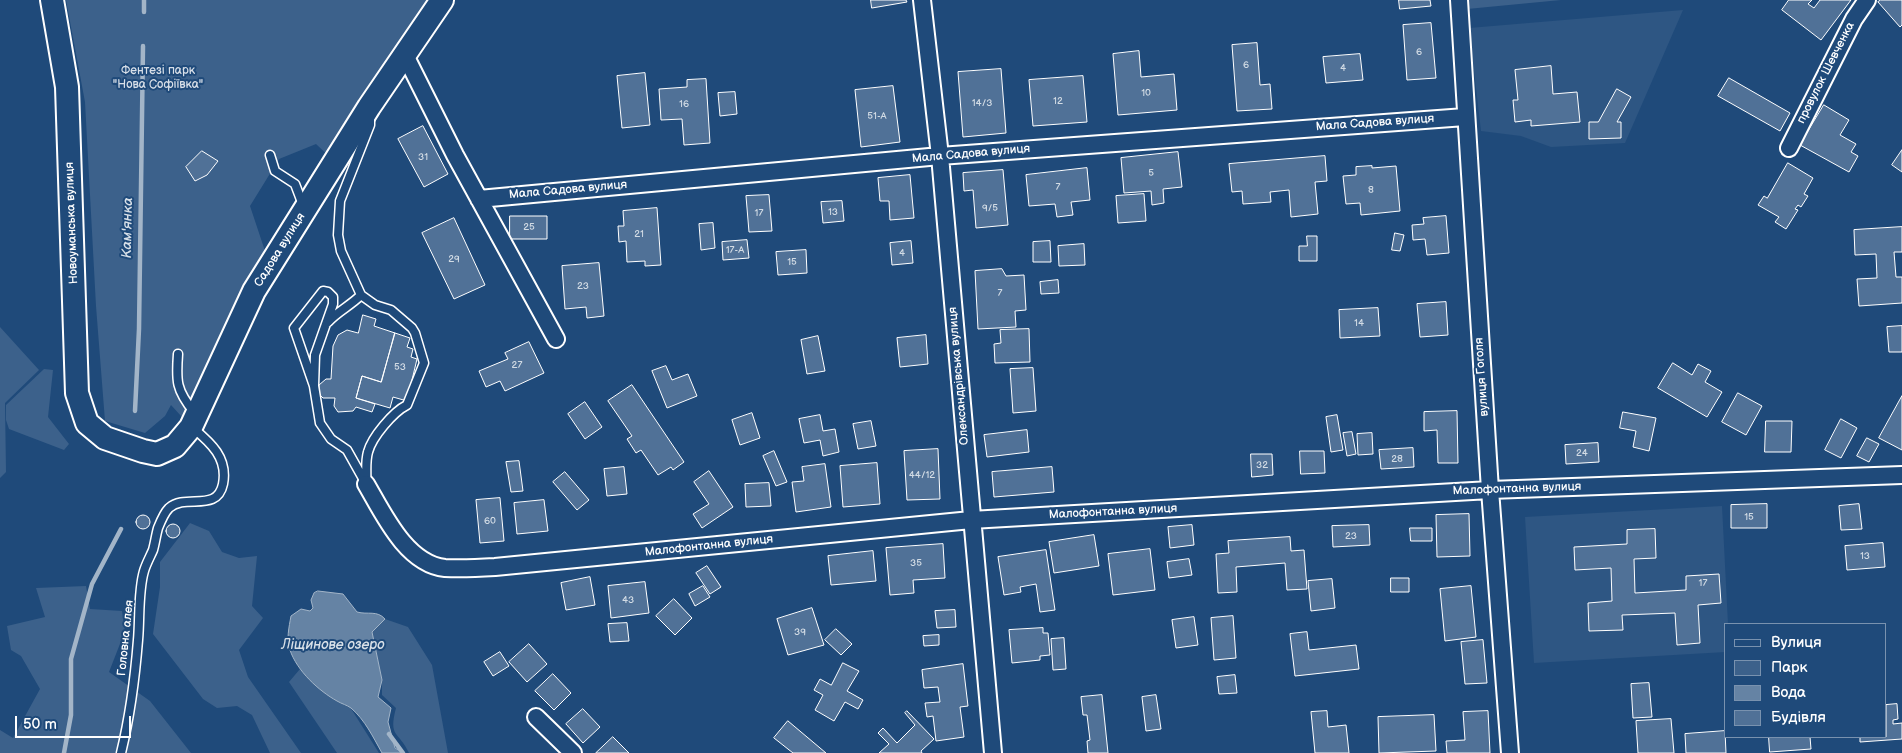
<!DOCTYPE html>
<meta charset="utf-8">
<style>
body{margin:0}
#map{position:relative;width:1902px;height:753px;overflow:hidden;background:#1f4a7a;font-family:"Balsamiq Sans",sans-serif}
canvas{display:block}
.legend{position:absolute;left:1724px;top:623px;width:162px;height:115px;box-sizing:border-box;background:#1f4a7a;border:1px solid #7992af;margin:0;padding:6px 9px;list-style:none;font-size:15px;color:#fff}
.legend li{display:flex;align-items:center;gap:10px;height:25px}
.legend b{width:25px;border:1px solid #7992af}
.scale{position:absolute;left:15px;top:716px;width:116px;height:22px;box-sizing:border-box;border:2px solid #fff;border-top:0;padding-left:6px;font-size:15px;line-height:18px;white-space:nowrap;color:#fff;-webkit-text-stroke:4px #1f4a7a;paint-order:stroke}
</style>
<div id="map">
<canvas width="1902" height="753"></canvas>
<ul class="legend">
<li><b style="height:6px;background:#1f4a7a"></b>Вулиця</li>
<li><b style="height:14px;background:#3c618b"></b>Парк</li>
<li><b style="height:14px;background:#6583a4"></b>Вода</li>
<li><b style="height:14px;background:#507197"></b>Будівля</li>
</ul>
<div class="scale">50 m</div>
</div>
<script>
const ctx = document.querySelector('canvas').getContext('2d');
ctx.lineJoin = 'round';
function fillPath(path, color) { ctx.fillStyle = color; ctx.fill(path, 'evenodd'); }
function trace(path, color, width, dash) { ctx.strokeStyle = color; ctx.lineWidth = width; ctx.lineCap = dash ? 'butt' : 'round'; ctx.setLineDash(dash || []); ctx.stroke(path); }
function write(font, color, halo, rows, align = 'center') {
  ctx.font = font + ' "Balsamiq Sans",sans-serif'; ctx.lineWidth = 4; ctx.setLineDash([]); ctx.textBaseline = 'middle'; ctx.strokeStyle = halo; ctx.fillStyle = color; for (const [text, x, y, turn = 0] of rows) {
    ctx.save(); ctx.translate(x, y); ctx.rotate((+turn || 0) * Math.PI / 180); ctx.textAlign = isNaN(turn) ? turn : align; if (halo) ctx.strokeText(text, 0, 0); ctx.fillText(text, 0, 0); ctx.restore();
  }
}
const built = new Path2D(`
 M1683,10l-58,133 -74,4 -30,-11 -40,-5 -12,-103z
 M1722,506l6,118h-2v28l-192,11 -9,-146z`);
const green = new Path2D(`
 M66,0h376l-107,162 -19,-18 -37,15 -29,47 20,60 -79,161 -20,-22 -6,11 -20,17 -40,-12 -9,-115 -11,-204z
 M1466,0h95l-94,9z
 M0,327l39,43 -34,33 1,69 -6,6z
 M44,369l9,1 -5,47 21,27 -5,6 -55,-21 -3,-9v-15z
 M190,523l19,8 13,21 17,6 18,-2 -5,50 11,12 -24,32 9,27 53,76h-31l-18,-38 -15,-9 -20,2 -14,-9 -50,-65 7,-47v-25z
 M86,586l4,23 32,2 3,20 -16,41 41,29 41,52h-191v-23l13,8 27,-49 -19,-33 -10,-6 -4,-24 38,-9 -9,-29z
 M385,619l23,8 24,38 16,88h-39c-10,-22 -21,-15 -13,-45l-14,-13v-15l-10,-48z
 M300,669l37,32 13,6 29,46h-42l-48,-71z`);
const water = new Path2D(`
 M318,591l25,3 14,18c11,3 20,-2 28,7l-13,13 10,48 -4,17 13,11 -3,14 7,26 9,5h-22c-9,-16 -17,-33 -31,-45 -4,-3 -9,-4 -14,-7 -18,-10 -40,-30 -47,-51 -4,-10 -1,-23 1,-34l10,-7 9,2 3,-3 -2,-8 3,-7z`);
const stream = new Path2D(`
 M144,12v-12
 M135,411l4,-82 4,-283
 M389,734l14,19
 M64,753l7,-38v-56l21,-75 29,-55`);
const building = new Path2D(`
 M871,0h35l1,2 -35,6z
 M1399,0h31l1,6 -31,3z
 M1789,0h23l-4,4 6,4 6,-8h31l-30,40 -39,-30z
 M1881,0h21v25l-2,2 -22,-25z
 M1431,23l5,55 -29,2 -4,-55z
 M1257,43l3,42 10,-1 2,25 -35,2 -5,-66z
 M1139,51l2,26 33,-3 3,36 -59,5 -5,-61z
 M1360,54l3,26 -37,3 -3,-26z
 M1551,66l2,28 24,-2 3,30 -49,4v-6l-16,2 -2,-22h5l-3,-30z
 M1001,69l5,64 -43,4 -5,-65z
 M645,73l5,52 -28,3 -5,-52z
 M1083,76l4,46 -54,4 -4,-46z
 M1729,78l61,35 -10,18 -62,-35z
 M706,79l4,64 -26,2 -2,-26 -21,1 -2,-31 28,-2v-7z
 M893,86l7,56 -39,5 -6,-57z
 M1617,89l14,8 -14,25h4v16l-32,1v-17h9z
 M735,92l2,22 -17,2 -2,-23z
 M1824,105l25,15 -9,15 16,9 -5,8 7,4 -9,16 -49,-27z
 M423,126l25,48 -24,13 -26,-48z
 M1902,150v22l-10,-7z
 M202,151l16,10 -11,14 -12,6 -9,-14z
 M1178,152l4,35 -19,2 1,14 -12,2 -1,-14 -27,2 -3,-35z
 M1325,156l2,25 -12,1 3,32 -27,3 -2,-27 -19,2 1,10 -28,2 -1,-13 -10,1 -3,-28z
 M1788,163l25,15 -9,16 4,2 -7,11 -3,-2 -3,4 3,1 -12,19 -11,-7 4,-5 -21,-12 6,-9 3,2z
 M1372,166v2l24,-2 4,45 -39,4 -1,-12 -14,1 -3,-28 13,-1v-8z
 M1087,168l3,32 -19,2 2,13 -16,2 -2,-13 -26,2 -3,-31z
 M1003,170l5,55 -32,3 -3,-38 -9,1 -1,-18z
 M910,175l4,43 -24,2 -1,-19h-9l-2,-23z
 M1144,194l2,27 -28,2 -2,-27z
 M769,195l3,36 -23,1 -3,-36z
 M842,201l2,20 -21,2 -2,-21z
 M657,208l4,57 -16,1v-5l-18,1 -1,-21 -7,1 -1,-16h6l-1,-15z
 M510,216h37v23h-37z
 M1446,216l3,37 -22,2 -2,-16 -12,1 -1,-15 12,-1 -1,-6z
 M454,218l31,67 -31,14 -32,-66z
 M713,223l2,25 -14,2 -2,-26z
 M1902,227v25h-8l2,25h6v26l-43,3 -2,-27 20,-1 -1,-24 -21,1 -1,-25z
 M1395,233l9,2 -4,16 -8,-1z
 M1307,236h10v25h-18v-15h8z
 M747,240l2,18 -26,2 -1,-18z
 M911,241l2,22 -21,2 -2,-22z
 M1050,241l1,21h-18v-20z
 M1084,244l1,21 -26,1 -1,-20z
 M806,250l1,23 -29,2 -2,-23z
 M599,263l5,53 -17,2 -1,-11 -21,2 -3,-43z
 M1002,269l4,7 18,-1 2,35 -11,1 1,16 -38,2 -3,-58z
 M1058,280l1,13 -18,1 -1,-12z
 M1446,302l2,33 -28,2 -3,-33z
 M1378,308l2,28 -40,2 -1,-28z
 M363,315l13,4 -2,7 21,7 -14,49 -19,-6 -6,22 19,6 -3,8 -16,-5 -3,4 -15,1 -4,-6 1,-8h-12l-4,-4v-9l7,-6h5l2,-33 5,-11 9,-5 11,3z
 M1902,326v26h-13l-2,-25z
 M1029,329l1,33 -35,1 -1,-19 7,-1 -1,-13z
 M395,333l15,5 -3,9 6,2 -2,8 6,2 -10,42 -14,-4 -3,11 -34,-10 6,-22 19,6z
 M926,335l2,29 -28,3 -3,-29z
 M818,336l7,35 -18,3 -6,-34z
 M529,342l15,31 -39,18 -5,-10 -14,6 -7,-16 29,-12 -3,-6z
 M1673,363l19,12 6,-11 13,7 -6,11 17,10 -15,25 -49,-29z
 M666,366l6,14 16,-6 9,22 -30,12 -15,-37z
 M1033,368l3,43 -23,2 -3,-44z
 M632,385l52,77 -11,8 -2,-3 -13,8 -17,-25 -5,3 -9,-14 5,-3 -24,-35z
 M1738,393l24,13 -16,29 -24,-13z
 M1902,396v54l-23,-12z
 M585,402l17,25 -17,12 -17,-25z
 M1457,411l1,52h-20l-1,-33 -13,1v-19z
 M1623,412l33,6 -7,33 -16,-4 3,-16 -16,-3z
 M752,413l8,25 -20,7 -8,-25z
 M820,415l3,16 12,-2 4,23 -16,4 -3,-16 -16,3 -5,-24z
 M1337,415l6,35 -12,2 -5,-35z
 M1841,419l16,9 -16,30 -16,-8z
 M871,421l5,25 -18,3 -5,-25z
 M1766,421h26l-1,31h-26z
 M1027,430l2,22 -42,5 -3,-22z
 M1352,432l4,22 -9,2 -4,-23z
 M1372,433l1,21 -15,1 -1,-21z
 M1867,438l12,6 -10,18 -12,-6z
 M1598,443l1,19 -33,2 -1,-19z
 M1413,448l1,19 -33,2 -2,-19z
 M938,449l2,50 -33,1 -3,-49z
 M774,451l13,31 -11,4 -13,-30z
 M1300,451h24l1,22 -24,1z
 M1251,454h21l1,21 -21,2z
 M519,461l4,30 -12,1 -5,-30z
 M877,463l3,41 -37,3 -3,-41z
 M825,464l6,43 -35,5 -4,-30 12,-1 -2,-14z
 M624,467l3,27 -20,2 -3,-27z
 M1052,467l2,25 -60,5 -2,-25z
 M709,471l24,36 -31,21 -9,-14 16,-10 -15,-22z
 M565,472l24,28 -12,10 -24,-28z
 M769,483l2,23 -25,1 -1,-23z
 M500,498l4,43 -24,2 -4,-43z
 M544,500l4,31 -31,3 -3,-31z
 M1767,504v24h-36v-23z
 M1859,504l3,25 -21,1 -2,-24z
 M1469,514l1,42 -33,1 -1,-42z
 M136 522a7 7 0 1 1 14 0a7 7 0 1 1-14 0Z
 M166 531a7 7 0 1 1 14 0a7 7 0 1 1-14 0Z
 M1192,525l2,20 -24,3 -2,-21z
 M1369,525l1,20 -37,2 -1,-21z
 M1410,528h22v13h-21z
 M1655,529l1,29 -22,1 1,34 51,-3v-14l33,-2 2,29 -23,2 2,38 -23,2 -2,-32 -53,2 1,15 -34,1 -1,-28 24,-2 -1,-33 -36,2 -1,-23 53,-3v-14z
 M1094,535l5,31 -45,7 -5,-31z
 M1290,537l1,14 13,-1 3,39 -20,1 -2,-27 -49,4 1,25 -19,1 -2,-39 13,-1 -1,-12z
 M1883,543l2,24 -38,3 -2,-24z
 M943,544l2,34 -32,2 1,13 -24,2 -4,-47z
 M1150,549l5,41 -42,5 -5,-41z
 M1046,550l9,60 -15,2 -4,-28 -16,3 1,5 -17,3 -6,-38z
 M873,551l3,30 -45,4 -3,-29z
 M1189,559l3,16 -23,3 -2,-16z
 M707,566l14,21 -11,7 -14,-21z
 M590,577l5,28 -29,5 -5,-27z
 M1391,578h18v14h-18z
 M1332,579l3,29 -24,3 -3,-30z
 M645,582l4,31 -38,5 -3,-32z
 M703,586l7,11 -15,9 -6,-12z
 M1471,586l5,51 -31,4 -5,-52z
 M674,599l18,19 -17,17 -19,-19z
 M812,608l12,37 -36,10 -11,-36z
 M955,610l1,17 -19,1 -2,-17z
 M1233,616l3,42 -22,2 -3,-42z
 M1194,617l4,28 -22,3 -4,-28z
 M627,623l2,18 -19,1 -2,-18z
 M1043,628v5h5l2,22 -10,1v4l-28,3 -3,-33z
 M836,629l16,15 -11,11 -16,-15z
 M1307,632l2,18 47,-5 3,24 -64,7 -5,-42z
 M939,635v10l-15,1 -1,-10z
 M1064,638l2,31 -13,1 -2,-31z
 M1483,640l4,43 -22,1 -4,-42z
 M529,644l18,20 -20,18 -18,-20z
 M500,652l9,14 -16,10 -9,-14z
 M843,663l16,8 -12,20 16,9 -5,9 -13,-7 -11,19 -19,-11 8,-15 -9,-5 6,-11 11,6z
 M963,664l5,42 -8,1 4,30 -28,4 -3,-25 -6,1 -2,-14 15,-1 -2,-15 -14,1 -2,-18z
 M553,674l18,19 -17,17 -19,-19z
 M1235,675l2,18 -18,1 -2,-17z
 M1649,683l3,34 -19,1 -2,-34z
 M1102,695l6,58h-20l-1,-12 3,-1 -3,-25h-4l-2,-18z
 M1156,695l5,34 -15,2 -4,-34z
 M1897,704l1,15 -5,1v4l9,-1v16l-42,3v-5h26v-32z
 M583,709l17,18 -17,16 -17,-19z
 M907,711l27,28 -13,12 1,2h-43l10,-9 -11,-11 5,-5 14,15 18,-18 -10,-12z
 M1327,711l1,16 18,-2 3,28h-34l-4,-41z
 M1488,711l2,42h-43l-1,-12 19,-1 -2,-28z
 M1434,715l2,36 -57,2 -1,-36z
 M1671,719l3,34h-36l-2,-32z
 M788,721l38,32h-33l-19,-15z
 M1725,731l1,22h-40l-1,-19z
 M613,737l16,16h-33z
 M1769,737h41l1,12 -41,3z`);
const lane = new Path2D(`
 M270,155l5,16 20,13 8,21
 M328,322c10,-11 22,-16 33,-27
 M178,354c-2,27 -2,36 16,58
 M314,386l1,-31 18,-51v-7l-5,-5 -5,-1 -29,37 20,58 6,37 11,16 16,11 18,32
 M366,484c1,-10 -1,-22 2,-32 4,-15 25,-40 39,-47l17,-42 -9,-30 -3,-5 -21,-18 -16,-5 -14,-10 -20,-44 -3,-16 2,-34 30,-76v-6
 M121,753c9,-37 14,-75 17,-113 2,-21 0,-49 6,-69 2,-7 6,-14 9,-21 2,-7 3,-15 5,-22 2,-5 7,-16 11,-20 17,-15 48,5 54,-24 5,-26 -12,-41 -30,-56`);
const street = new Path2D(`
 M922,0l18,156 53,597
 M1459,0l31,490 20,263
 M405,55l50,100 101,184
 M1789,148l65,-129 13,-19
 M479,199l461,-43 525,-39
 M366,484c17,29 40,80 79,84 17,1 34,0 50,-1l476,-47 519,-30 412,-15
 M536,717l37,36`);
const secondary = new Path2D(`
 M52,0l15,87 10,306 10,30 18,15 38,13 14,3 18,-8 16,-19 63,-136 115,-184 73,-107`);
const numberNames = [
 ["6",1419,52],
 ["6",1246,65],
 ["4",1343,68],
 ["10",1146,93],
 ["12",1058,101],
 ["14/3",982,103],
 ["16",684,104],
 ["51-А",877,116],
 ["31",423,157],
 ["5",1151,173],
 ["7",1058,187],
 ["8",1371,190],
 ["9/5",990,208],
 ["13",833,212],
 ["17",759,213],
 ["25",529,227],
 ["21",639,234],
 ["17-А",735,250],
 ["4",902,253],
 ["29",454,259],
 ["15",792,262],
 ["23",583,286],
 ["7",1000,293],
 ["14",1359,323],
 ["27",517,365],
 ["53",400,367],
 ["24",1582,453],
 ["28",1397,459],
 ["32",1262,465],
 ["44/12",922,475],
 ["15",1749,517],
 ["60",490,521],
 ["23",1351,536],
 ["13",1865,556],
 ["35",916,563],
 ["17",1703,583],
 ["43",628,600],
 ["39",800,632]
];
const parkNames = [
 ["Фентезі парк",158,71],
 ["\"Нова Софіївка\"",158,85]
];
const streetNames = [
 ["провулок Шевченка",1826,73,-63],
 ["Мала Садова вулиця",1375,123,-4],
 ["Мала Садова вулиця",971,154,-5],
 ["Мала Садова вулиця",568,190,-5],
 ["Новоуманська вулиця",72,223,-92],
 ["Садова вулиця",280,250,-58],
 ["Олександрівська вулиця",959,376,-95],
 ["вулиця Гоголя",1482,377,-94],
 ["Малофонтанна вулиця",1517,489,-2],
 ["Малофонтанна вулиця",1113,512,-3],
 ["Малофонтанна вулиця",709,546,-6],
 ["Головна алея",126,638,-84]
];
const waterNames = [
 ["Кам'янка",128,228,-89],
 ["Ліщинове озеро",333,645]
];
fillPath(built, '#2e5683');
fillPath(green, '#3c618b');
fillPath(water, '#6583a4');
trace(water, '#a3b5c8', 1);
trace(stream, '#a3b5c8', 4.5);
fillPath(building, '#507197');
trace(building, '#fff', 1);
trace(lane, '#fff', 11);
trace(street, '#fff', 20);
trace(secondary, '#fff', 26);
trace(lane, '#1f4a7a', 8);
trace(street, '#1f4a7a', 16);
trace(secondary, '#1f4a7a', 22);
write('10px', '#d3dce5', null, numberNames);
write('12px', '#d8dfe8', '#1f4a7a', parkNames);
write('12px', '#fff', '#1f4a7a', streetNames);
write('italic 14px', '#d8e0e8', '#1f4a7a', waterNames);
</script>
